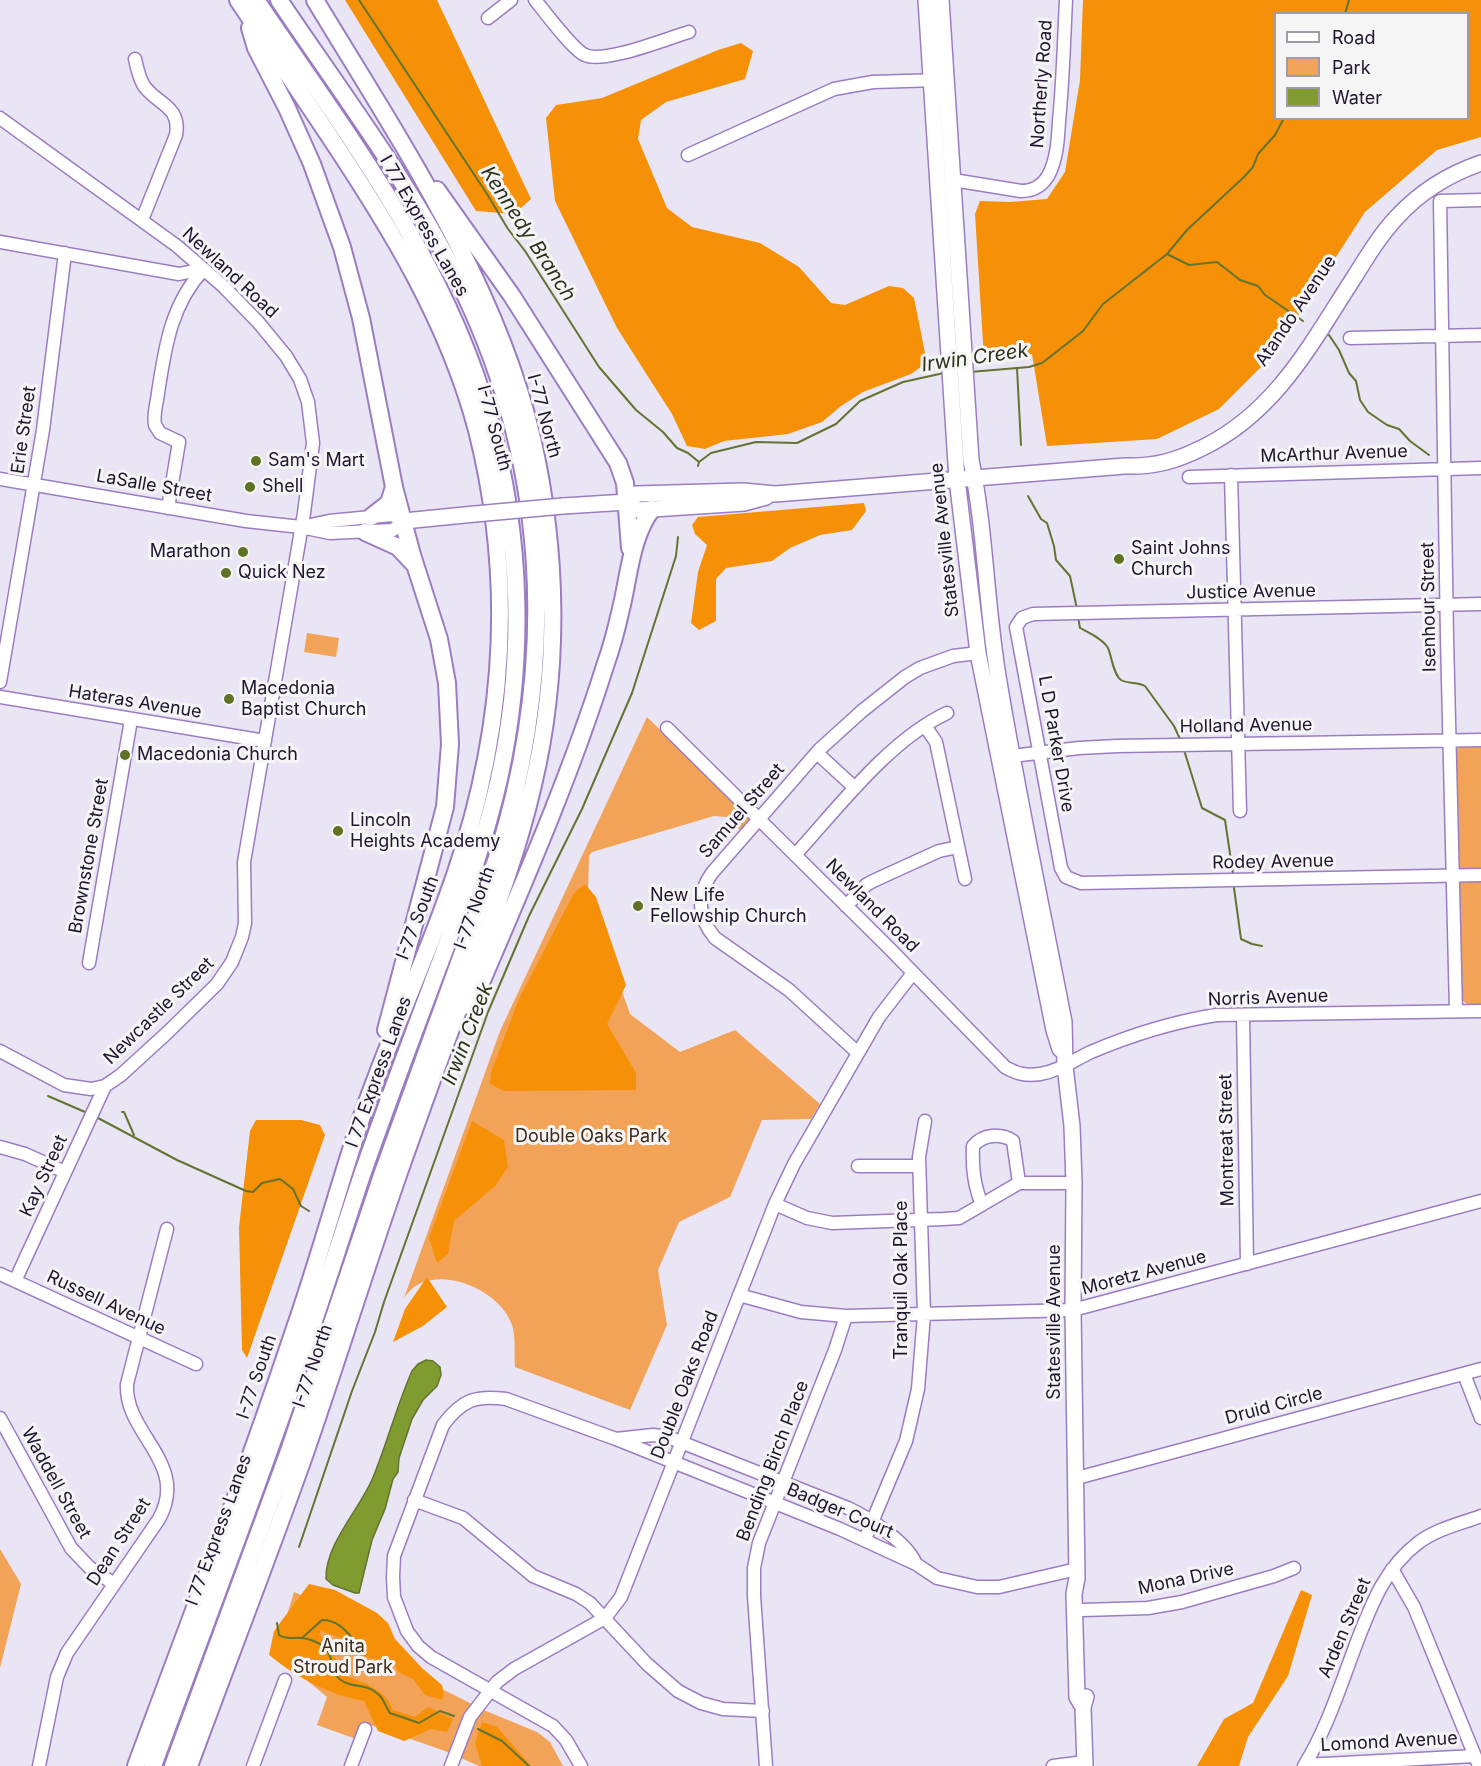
<!DOCTYPE html>
<style>
body{margin:0}
#map{position:relative;width:1481px;height:1766px;overflow:hidden;background:#eae5f4;font-family:Inter,sans-serif}
canvas{display:block}
.legend{position:absolute;left:1274px;top:12px;width:195px;height:108px;box-sizing:border-box;background:#f5f5f5;border:2px solid #a09ba6;margin:0;padding:8px 10px;list-style:none;font-size:18px;color:#20142f}
.legend li{display:flex;align-items:center;gap:12px;height:30px}
.legend b{width:30px;border:2px solid #a09ba6}
</style>
<div id="map">
<canvas width="1481" height="1766"></canvas>
<ul class="legend">
<li><b style="height:8px;background:#fff"></b>Road</li>
<li><b style="height:16px;background:#f3a357"></b>Park</li>
<li><b style="height:16px;background:#809c31"></b>Water</li>
</ul>
</div>
<script>
const ctx = document.querySelector('canvas').getContext('2d');
ctx.lineJoin = 'round';
function fillPath(path, color) { ctx.fillStyle = color; ctx.fill(path, 'evenodd'); }
function trace(path, color, width, dash) { ctx.strokeStyle = color; ctx.lineWidth = width; ctx.lineCap = dash ? 'butt' : 'round'; ctx.setLineDash(dash || []); ctx.stroke(path); }
function write(font, color, halo, rows, align = 'center') {
  ctx.font = font + ' Inter,sans-serif'; ctx.lineWidth = 6; ctx.setLineDash([]); ctx.textBaseline = 'middle'; ctx.strokeStyle = halo; ctx.fillStyle = color; for (const [text, x, y, turn = 0] of rows) {
    ctx.save(); ctx.translate(x, y); ctx.rotate((+turn || 0) * Math.PI / 180); ctx.textAlign = isNaN(turn) ? turn : align; if (halo) ctx.strokeText(text, 0, 0); ctx.fillText(text, 0, 0); ctx.restore();
  }
}
const green = new Path2D(`
 M307,633l32,5 -3,19 -32,-5z
 M647,717l105,103 -11,11 -15,-14 -12,-1 -122,36 -3,4 -1,39 42,119 50,38 55,-22 85,74 -9,15 -49,1 -32,77 -51,25 -21,48 9,55 -37,85 -115,-43c-1,-13 1,-30 -3,-42 -11,-32 -60,-55 -91,-42 -7,3 -13,9 -17,15l96,-267z
 M1464,745h17v260h-13l-7,-6 -7,-244 4,-8z
 M0,1549l21,35 -21,84z
 M294,1592l77,33 37,47 78,39 51,21 13,10 13,24h-84l-34,-15 -83,-29 -6,17 -39,-14 10,-28 -52,-43z`);
const forest = new Path2D(`
 M345,0h92l94,199 -17,15 -38,-3z
 M1083,0h398v137l-44,13 -72,62 -93,144 -53,53 -62,30 -110,7 -15,-92 -48,5 -9,-145 5,-13 30,1 37,-3 18,-27 15,-92zM1276,14h192v104h-192z
 M741,43l12,8 -8,28 -79,23 -25,18 -3,19 29,69 25,19 68,16 39,24 32,36 14,2 44,-19 14,2 11,10 12,60 -4,8 -11,8 -48,18 -22,14 -19,16 -34,12 -64,7 -19,8 -18,-3 -15,-32 -55,-86 -62,-127 -9,-83 10,-13 46,-7 116,-48z
 M864,503l2,8 -14,19 -32,5 -30,13 -18,13 -46,7 -10,11v42l-17,9 -8,-7 7,-51 9,-27 -12,-11 -3,-9 6,-8z
 M585,884l11,13 30,88 -19,39 29,49v17l-132,1 -14,-7 1,-12 28,-73 55,-106z
 M256,1120h45l19,5 5,10 -78,223 -5,-8 -3,-123 11,-96z
 M472,1121l32,19 4,27 -13,19 -41,35 -6,33 -11,9 -8,-25z
 M427,1277l20,30 -24,19 -30,16 12,-33z
 M309,1584l26,6 42,23 11,10 7,16 27,29 20,17 2,9 -2,6 -17,-5 -12,-16 -15,-7 -3,-8 -11,-6 -7,2 -23,-7 -11,-14 -22,-8 -2,4 10,6 5,15 12,20c19,7 40,14 47,34l22,7 13,-10 25,12 -6,13 -16,-3 -27,12 -26,-10 -14,-30c-34,-6 -68,-24 -95,-46l5,-24z
 M1301,1590l11,5 -24,81 -40,61 -9,29h-42l27,-47 29,-16z
 M482,1722l15,5 34,39h-49l-7,-23z`);
const water = new Path2D(`
 M426,1360l7,1 7,6 1,8 -4,11 -14,14 -11,19 -13,39 -1,14 -5,7 -8,30 -13,31 -13,53h-4l-22,-8 -7,-6c-1,-36 36,-72 48,-104 14,-35 23,-70 38,-104l6,-7z`);
const stream = new Path2D(`
 M359,0l128,194 21,35 17,22 74,116 37,43 27,22 14,16 11,5 11,9
 M1345,14l4,-14
 M1167,254l22,11 28,-3 23,18 18,6 7,9 38,26
 M1329,335l10,15 10,23 7,8 4,19 8,12 19,13 12,4 11,12 19,14
 M1017,368l4,77
 M970,372l59,-5 13,-4 13,-10 28,-22 20,-27 64,-50 20,-24 57,-53 9,-10 5,-13 17,-19 9,-17
 M698,466l1,-4 12,-9 45,-11 41,1 39,-19 24,-23 43,-19 41,-9
 M1028,496l13,23 6,4 7,23 2,14 14,16 7,33
 M1078,617l2,11c9,5 23,11 28,20 4,9 5,26 13,32 7,4 17,2 24,6l29,40 6,13
 M1184,750l18,58 23,12 8,54
 M1234,888l7,51 11,5 10,2
 M48,1096l37,16
 M122,1112h2l10,23
 M98,1118l79,42 69,31 7,1 9,-9 18,-4 13,10 8,17 8,5
 M299,1547l53,-156 23,-59 9,-30 104,-290 41,-96 53,-107 50,-116 44,-137 2,-19
 M277,1623l2,12c7,5 14,2 22,3 6,0 17,4 22,8 10,8 7,20 13,29 10,14 27,8 38,16 11,7 10,14 16,22l29,10 21,-12 14,5
 M302,1638l20,-18c16,0 24,11 34,22
 M478,1729l24,12 27,25`);
const minor = new Path2D(`
 M535,0c10,12 38,50 50,55 19,9 83,-17 104,-23
 M488,18l23,-18
 M135,59c2,9 4,19 9,27 14,19 37,20 32,49l-34,85
 M0,118l177,128 46,40 35,36 28,34 14,23 8,23 5,41 -9,70 -60,349 1,61 -3,14 -10,25 -15,22 -49,48 -47,43 -16,11 -14,3 -27,-4 -64,-34
 M688,155l146,-66 39,-7 66,-2
 M953,180l68,11c12,0 21,-5 27,-15 9,-16 10,-37 11,-55 4,-40 5,-81 7,-121
 M0,242l179,32 24,-5
 M1350,338l131,-3
 M1231,475l9,336
 M1189,477l292,-9
 M0,479l246,42 55,6 29,6 63,-3 11,-9 -12,-6 -63,6 -28,6
 M168,508l11,-66 -19,-9 -5,-8c-2,-11 2,-22 3,-32 7,-46 13,-89 46,-124
 M1481,604l-448,10 -11,4 -6,9 45,241 5,9 15,6 400,-8
 M0,682l43,-252 22,-177
 M0,697l265,44
 M925,726l11,16 29,137
 M667,728l223,221 115,118c12,7 21,9 35,7 19,-3 34,-14 51,-22 40,-17 82,-30 125,-37l265,-4
 M817,753l38,35
 M1012,756l67,-8 38,-2 364,-6
 M795,855c43,-47 94,-115 152,-142
 M846,906l20,-21 7,-4 66,-30 19,-4
 M89,963l42,-243
 M1456,1011l-9,-373 -7,-437 41,-1
 M1243,1015l4,249
 M858,1053l-69,-63 -74,-52c-17,-20 -19,-43 -3,-65l108,-124 42,-38 43,-34 15,-9 33,-12 25,-3
 M0,1147l25,7 40,18
 M858,1166h61
 M775,1204l32,14 25,5 111,-4 16,-1 60,-35h55
 M982,1205c-8,-20 -10,-37 -9,-59 10,-12 28,-13 40,-5l6,42
 M0,1274l196,90
 M15,1281l90,-195
 M739,1295l62,17 45,4 227,-6 408,-109
 M1464,1374l17,44
 M0,1418l71,130 18,19 25,17
 M616,1439l37,-4 15,2 180,71c21,10 57,33 67,54
 M1077,1478l404,-109
 M414,1500l49,18 70,58 43,18 14,9 57,61 31,27 23,12 22,6 40,2
 M865,1539l41,-98 12,-52 6,-74 -5,-158 6,-36
 M1392,1569l22,38 65,159
 M1083,1610l65,-2 34,-6 92,-26 20,-8
 M1305,1765l170,-9
 M39,1766l18,-89 10,-24 92,-134c31,-56 -35,-85 -32,-135l40,-155
 M253,1766l32,-86
 M351,1766l14,-37
 M451,1766l19,-49 27,-35 17,-13 91,-51 16,-21 154,-393 19,-40 85,-147 34,-44
 M581,1766l-15,-26 -13,-14 -122,-69 -13,-11 -11,-15 -13,-34 -1,-20 1,-21 49,-131c19,-25 32,-30 63,-26l110,40 224,90 76,35 21,14 40,9h22l78,-18
 M766,1766l-12,-170v-28l5,-25 76,-193 11,-34
 M1053,1766l32,-4
 M1304,1766c24,-39 38,-85 54,-127 14,-36 28,-72 60,-96 18,-14 42,-19 63,-27`);
const major = new Path2D(`
 M926,0l31,479 21,174 76,377 6,19
 M941,0l30,460c15,73 15,148 28,222 19,114 43,227 65,340l1,44 7,60 2,57 -1,127 4,268 -3,16 3,103 6,10
 M627,502l9,-8 107,-3 32,3 350,-28c30,1 51,-5 79,-19 73,-36 108,-105 151,-171 13,-21 26,-42 42,-59 23,-25 52,-43 84,-54
 M627,502l11,8 106,-7 22,-6
 M563,506l64,-4
 M404,521l71,-7
 M1085,1766l-2,-59 3,-10`);
const highway = new Path2D(`
 M250,28l6,20 31,60 25,56 30,83 19,71 33,169 18,68 27,84 8,44 3,61 -5,63 -59,223
 M437,190l75,106 106,167 7,20 5,65
 M371,517l18,-14 5,-16
 M365,532l33,15 16,17
 M464,1006l14,-16c45,-106 92,-213 127,-324 6,-17 11,-35 15,-53 9,-34 10,-75 32,-104
 M136,1766c54,-146 110,-291 159,-438 24,-69 43,-140 66,-209 25,-72 57,-142 83,-213 59,-156 74,-313 33,-476 -29,-109 -87,-203 -149,-296 -30,-44 -60,-89 -90,-134
 M153,1766c39,-107 80,-214 118,-321 33,-90 61,-180 91,-270 25,-72 52,-143 79,-215 22,-59 44,-119 58,-181 26,-117 23,-241 -9,-357 -42,-158 -144,-289 -234,-422
 M173,1766l116,-315 92,-273 116,-320c62,-199 53,-400 -44,-588 -49,-95 -115,-182 -174,-270
 M189,1766c38,-103 78,-206 115,-310 32,-92 61,-186 93,-278 21,-60 42,-119 65,-178 26,-70 54,-141 71,-215 27,-114 25,-233 -1,-347 -36,-156 -135,-302 -217,-438`);
const majorBridge = new Path2D(`
 M475,514l88,-8`);
const markers = [
 [256,461,6,"#5e7222"],
 [250,487,6,"#5e7222"],
 [243,552,6,"#5e7222"],
 [1119,559,6,"#5e7222"],
 [226,573,6,"#5e7222"],
 [229,699,6,"#5e7222"],
 [125,755,6,"#5e7222"],
 [338,831,6,"#5e7222"],
 [638,906,6,"#5e7222"]
];
const streetNames = [
 ["Northerly Road",1042,84,-86],
 ["I 77 Express Lanes",424,226,60],
 ["Newland Road",230,273,43],
 ["Atando Avenue",1296,311,-56],
 ["I-77 North",544,416,75],
 ["I-77 South",494,428,75],
 ["Erie Street",24,430,-82],
 ["McArthur Avenue",1334,454,-2],
 ["LaSalle Street",154,486,10],
 ["Statesville Avenue",945,540,-96],
 ["Justice Avenue",1251,592,-1],
 ["Isenhour Street",1429,607,-91],
 ["Hateras Avenue",135,702,9],
 ["Holland Avenue",1246,726,-1],
 ["L D Parker Drive",1056,744,80],
 ["Samuel Street",742,811,-49],
 ["Brownstone Street",89,856,-80],
 ["Rodey Avenue",1273,862,-1],
 ["Newland Road",872,906,45],
 ["I-77 North",475,908,-70],
 ["I-77 South",418,918,-69],
 ["Norris Avenue",1268,998,-2],
 ["Newcastle Street",159,1011,-44],
 ["I 77 Express Lanes",379,1072,-70],
 ["Montreat Street",1227,1140,-91],
 ["Kay Street",44,1176,-65],
 ["Moretz Avenue",1144,1273,-15],
 ["Tranquil Oak Place",902,1280,-90],
 ["Russell Avenue",106,1303,25],
 ["Statesville Avenue",1055,1322,-90],
 ["I-77 North",313,1366,-71],
 ["I-77 South",257,1377,-71],
 ["Double Oaks Road",685,1385,-69],
 ["Druid Circle",1274,1406,-15],
 ["Bending Birch Place",773,1461,-69],
 ["Waddell Street",56,1483,61],
 ["Badger Court",840,1511,23],
 ["I 77 Express Lanes",219,1530,-70],
 ["Dean Street",119,1542,-57],
 ["Mona Drive",1186,1579,-12],
 ["Arden Street",1345,1628,-67],
 ["Lomond Avenue",1389,1742,-3]
];
const poiNames = [
 ["Sam's Mart",268,461],
 ["Shell",262,487],
 ["Saint Johns",1131,549],
 ["Church",1131,570],
 ["Marathon",231,552,"right"],
 ["Quick Nez",238,573],
 ["Macedonia",241,689],
 ["Baptist Church",241,710],
 ["Macedonia Church",137,755],
 ["Lincoln",350,821],
 ["Heights Academy",350,842],
 ["New Life",650,896],
 ["Fellowship Church",650,917]
];
const parkNames = [
 ["Double Oaks Park",591,1137],
 ["Anita",343,1647],
 ["Stroud Park",343,1668]
];
const waterNames = [
 ["Kennedy Branch",528,234,57],
 ["Irwin Creek",975,358,-8],
 ["Irwin Creek",468,1034,-69]
];
fillPath(green, '#f3a357');
fillPath(forest, '#f69006');
fillPath(water, '#809c31');
trace(water, '#637330', 1.5);
trace(stream, '#637330', 2);
trace(minor, '#9a7dc2', 15);
trace(major, '#9a7dc2', 18);
trace(highway, '#9a7dc2', 20);
trace(minor, '#fff', 12);
trace(major, '#fff', 15);
trace(highway, '#fff', 16);
trace(majorBridge, '#9a7dc2', 18, []);
trace(majorBridge, '#fff', 15);
for (const [x, y, r, color] of markers) { const dot = new Path2D(); dot.arc(x, y, r, 0, 2 * Math.PI); ctx.fillStyle = color; ctx.fill(dot); trace(dot, '#f5f5f5', 2); }
write('18px', '#20142f', '#f5f5f5', streetNames);
write('18px', '#20142f', '#f5f5f5', poiNames, 'left');
write('18px', '#3e2b1a', '#f5f5f5', parkNames);
write('italic 20px', '#2b321b', '#f5f5f5', waterNames);
</script>
